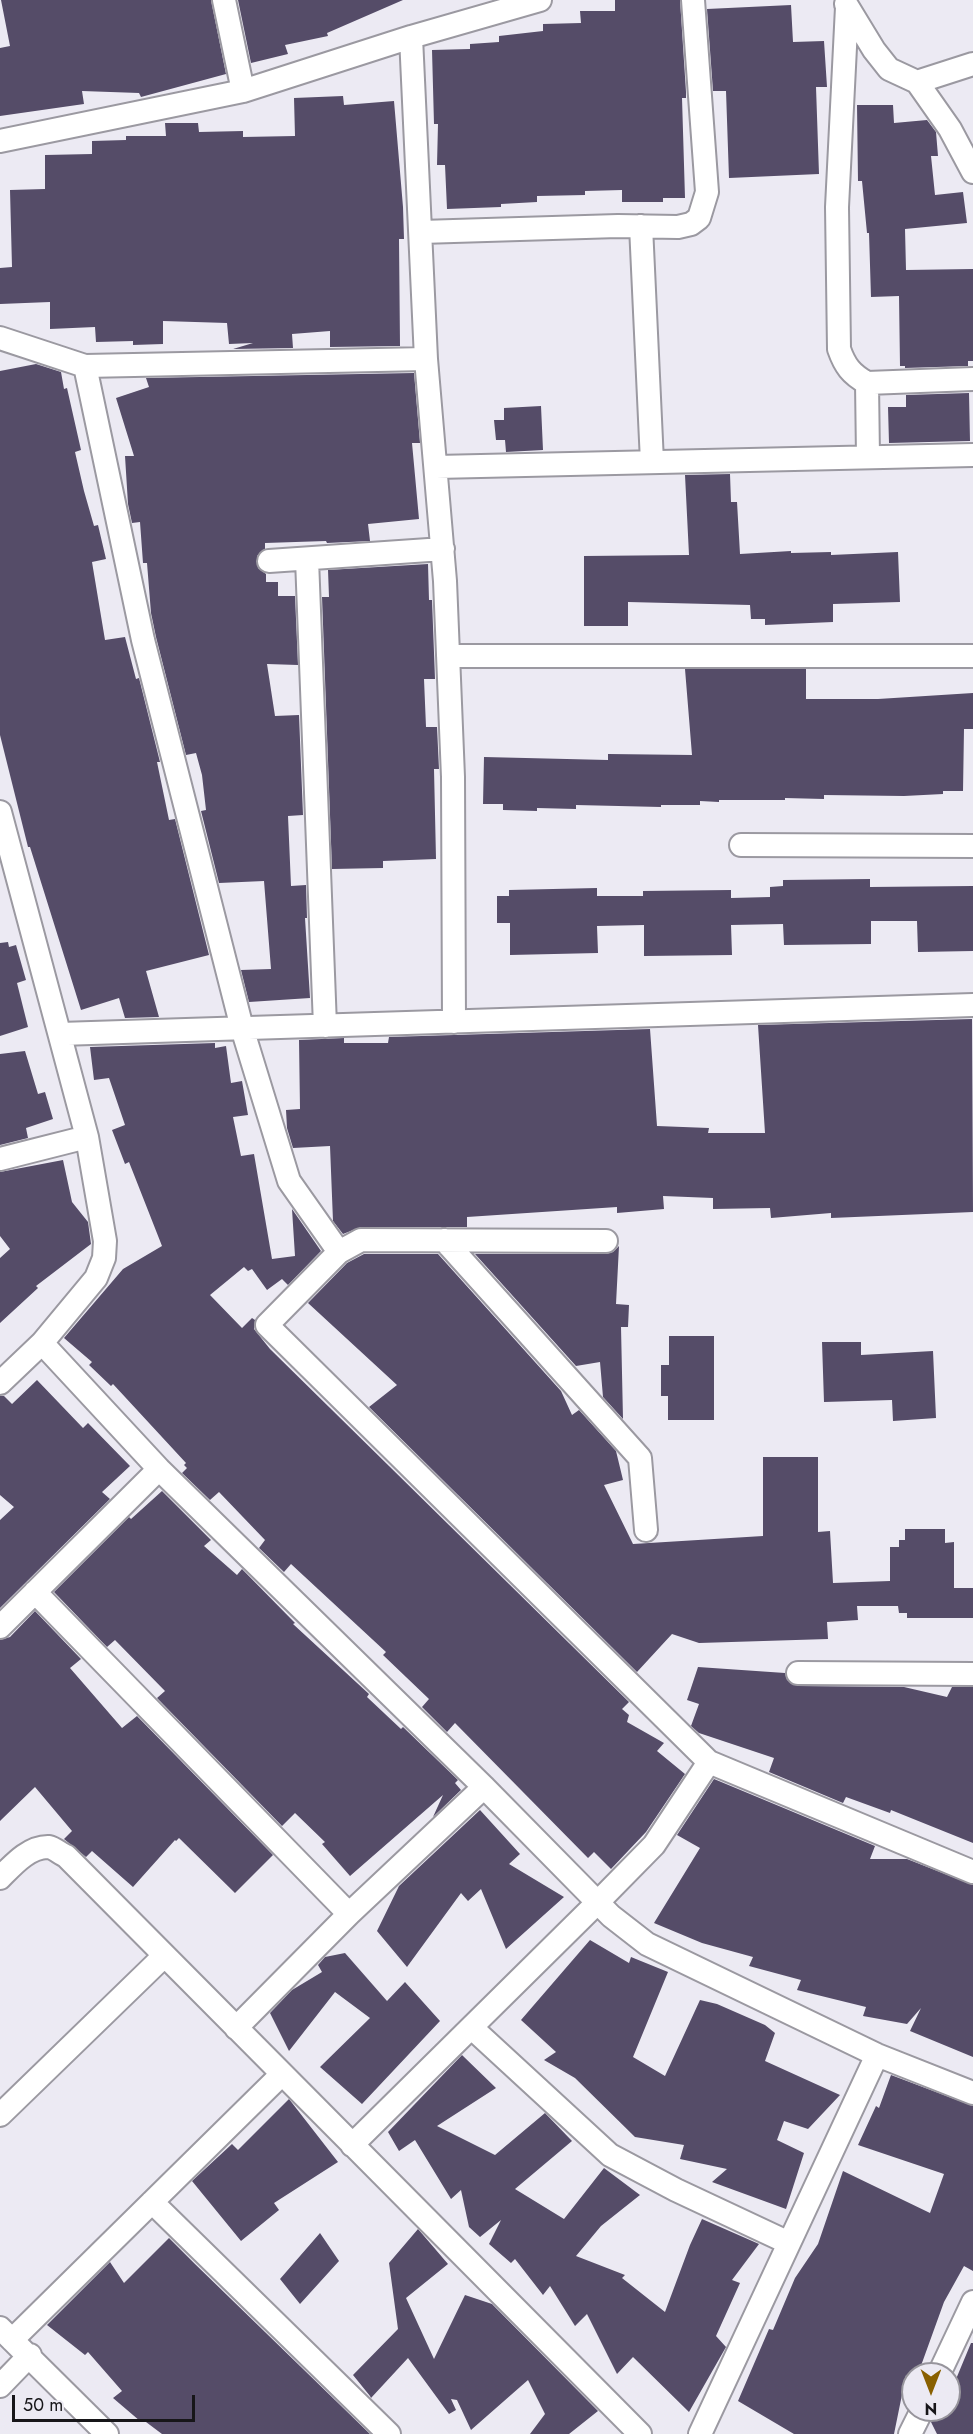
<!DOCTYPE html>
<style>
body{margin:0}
#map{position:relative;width:973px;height:2434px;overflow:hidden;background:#eceaf3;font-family:Jost,sans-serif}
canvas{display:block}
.north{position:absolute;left:901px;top:2362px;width:60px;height:60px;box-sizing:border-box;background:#eceaf3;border:2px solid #97959c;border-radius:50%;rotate:180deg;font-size:16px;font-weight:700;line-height:24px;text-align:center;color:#171619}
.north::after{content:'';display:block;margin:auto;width:21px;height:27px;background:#896000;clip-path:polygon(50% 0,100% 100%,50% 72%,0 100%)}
.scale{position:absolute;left:12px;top:2395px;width:183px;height:27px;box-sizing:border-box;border:3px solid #171619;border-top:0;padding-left:8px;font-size:18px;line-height:21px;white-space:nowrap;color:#171619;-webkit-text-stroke:4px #eceaf3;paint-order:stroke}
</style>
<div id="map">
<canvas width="973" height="2434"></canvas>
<div class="north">N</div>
<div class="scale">50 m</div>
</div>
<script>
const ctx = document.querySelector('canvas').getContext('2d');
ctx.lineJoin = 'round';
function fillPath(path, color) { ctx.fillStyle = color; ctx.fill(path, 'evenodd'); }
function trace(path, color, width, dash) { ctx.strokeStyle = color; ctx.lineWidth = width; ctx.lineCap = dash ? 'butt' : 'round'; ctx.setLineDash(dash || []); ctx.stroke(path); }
const building = new Path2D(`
 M1,0h210l15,74 -85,23 -2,-4 -57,-2 2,13 -84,12v-68l10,-2z
 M238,0h165l-76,33 1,3 -43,9 3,9 -37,9z
 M615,0h65l6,92v6h-4l3,100h-22v4h-41v-12l-37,1v4l-48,1v6l-36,2v3l-54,2 -2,-44h-8l1,-41h-4l-2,-74 38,-1v-5l29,-2v-6l44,-5v-7l38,-1 -1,-12h35z
 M791,5l2,37 31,-1 3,46h-11l3,87 -90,4 -3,-87h-13l-6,-82z
 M343,96l1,9 50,-4 9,106 1,32h-5l1,107 -70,1v-16l-38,3 1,14 -60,1 20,-6 -24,1 -2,-21 -64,-2v23l-30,1v-4l-37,1 -1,-15 -45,2v-27l-50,2v-36l12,-1 -2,-77 35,-1v-34l47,-1v-13l34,-1v-4h40l-1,-13h33l1,9 44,-1v6l52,-1 -1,-38z
 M857,105h36l1,18 33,-3 9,12 2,24h-7l4,39 28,-3 4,31 -62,6 1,41 67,-1v92h-5v5l-63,2v-2h-5l-1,-70 -28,1 -2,-64h-2l-5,-52h-4z
 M36,364l25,8 3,17 3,-1 14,62 -6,2 9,39 10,35 4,-1 8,34 -14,3 13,78 20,-3 11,42 3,-1 21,84h-3l12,58 6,-1 34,136 -63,16 13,46 -34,1 -6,-20 -38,12 -51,-163h-2l-28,-112v-364z
 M414,373l6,70h-8l7,76 -51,5 2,17 -43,2 -1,-2 -61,2v6l-8,7 1,12 8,6v8h12v14h17l3,69 -31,-1 8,52 24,-1 4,100 -15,1 3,70 15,-1 1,33h-2l5,80 -61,4 -8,-32 30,-1 -7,-88 -45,2 -18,-72 5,-1 -4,-35 -6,-22 -10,2 -30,-118 -5,-24 -4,-50h-4l-3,-41 -8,1 -4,-19 -3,-48h9l-18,-58 33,-11 -3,-9z
 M969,393l1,48 -81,2 -1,-36h18v-12z
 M541,406l2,44 -37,2 -1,-12h-9l-2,-20h10v-12z
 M730,474l1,28h6l3,52 51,-3v2l40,-1v3l67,-3 2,50 -67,2v18l-68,3v-6h-14l-1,-14 -122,-3v24h-44v-70l105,-1 -4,-80z
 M428,564l1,36h3l3,79h-11l2,48h11l2,42h-5l2,90 -53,2v7l-51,1 -10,-272h7l-1,-27z
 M685,669h121v30h72l95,-6v36h-9l-1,62h-20v3l-39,2 -80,-1v4l-39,-1v2h-66v2l-19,-1v4h-39v2l-85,-2v4l-39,-1v3l-34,-1v-6h-20l1,-47 124,3v-6l84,1z
 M870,879v8l103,-1v65l-55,1 -1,-31h-46v23l-87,1 -1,-21 -52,1 1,30 -88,1v-31l-47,1 1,27 -88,2v-32h-13v-27h12v-6l88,-2v8h46v-5l88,-1v8l39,-1v-10l13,-1v-6z
 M8,942l1,5 7,-2 10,35 -9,3 11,44 -28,9v-93z
 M972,1019l1,193 -142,6v-5l-60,5 -1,-10 -57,1v-11l-50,-2 1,13 -47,4v-6l-150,10v10h-106l-18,7 -10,-13 -3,-75 -37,2 -6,-20 -1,-18 14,-1 -1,-69 45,-2v5h44l1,-6 261,-8 7,97 52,2 -1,5h57l-7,-108z
 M215,1043v5l11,-2 5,37 11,-2 6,34 -15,2 8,39 13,-2 18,105 23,-3 -3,-47 29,42 -33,34 -6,-6 -15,11 -15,-21 -4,2 -4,-4 -34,28 32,33 10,-10 3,2 -1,9 16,20 359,353 -7,7 7,6 -2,7 37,21 -7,8 28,23 -39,58 -35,37 -17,-17 -6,6 -133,-135 -8,9 -25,-25 7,-8 -46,-44 3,-3 -95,-88 -7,8 -25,-24 6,-8 -46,-48 -9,8 -28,-27 5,-5 -3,-3 2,-2 -73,-79 -2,2 -22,-21 3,-3 -28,-24 59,-69 39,-23 -33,-84 -4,2 -13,-34 13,-5 -16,-47 -15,2 -4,-33z
 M25,1051l13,43 7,-2 8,27 -27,9 2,10 -28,7v-91z
 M63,1160l9,42 16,20 3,22 -55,42 2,2 -38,35v-65l10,-9 -10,-13v-64z
 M619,1246l-3,58 13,1 -1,22h-7l2,92 -20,-22 -3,-35 -24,4 -101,-112h131l7,-2z
 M364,1254h74l123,137 11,24 7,-5 37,41 7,29 -19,5 29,59 130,-8v-79h55v75l12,-1 3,52 57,-2v-34h9v-7h6v-11h40v14l9,-1v46h19v30h-66v-5h-8l-1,-7h-41l1,14 -31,2 1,17 -129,4 -27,-9 -35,38 -268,-265 28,-22 -89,-82 39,-40z
 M669,1336h45v84h-46v-24h-7v-31h8z
 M822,1342h39v13l72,-4 3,67 -43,3 -1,-21 -68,2z
 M37,1380l46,48 5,-5 42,43 -28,26 8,7 -110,109v-88l14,-13 -14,-12v-99h4l8,8z
 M162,1491l49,49 -7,6 33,29 5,-6 53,54 -2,1 76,70 -2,3 34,32 2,-2 55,53 -3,3 6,7 -28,27 10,-22 -93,81 -28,-32 3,-2 -30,-29 -13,13 -125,-128 8,-7 -50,-51 -8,7 -53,-55 75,-75 2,2z
 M35,1611l46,48 -11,9 52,60 15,-12 136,139 -38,38 -56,-55 -3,3 -1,-1 -42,47 -41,-36 -6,6 -22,-18 8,-8 -37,-44 -35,34v-181l10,-3z
 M698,1667l87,6 2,7 11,6 106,1 43,10 5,-10h21v156l-82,-33 -1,3 -44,-16 -3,6 -74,-31 5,-14 -75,-25 -8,-7 8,-22 -12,-4z
 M714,1779l161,67 -5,13h37l66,26v172l-63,-26 11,-23 -14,16 -44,-8 3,-9 -69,-17 4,-10 -52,-14 4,-9 -51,-14 -48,-20 46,-75 -23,-13z
 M480,1810l40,44 -11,10 55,33 -58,52 -25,-60 -13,12 -7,-8 -54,74 -30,-36 22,-45z
 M590,1940l39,23 2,-6 37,15 -35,85 32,19 35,-76 17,4 48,21 10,8 -10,28 75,34 -32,34 -24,-8 -7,19 27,13 -18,56 -74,-27 15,-13 -47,-10 4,-14 -49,-8 -60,-59 -31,-18 12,-8 -35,-32z
 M345,1953l42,48 18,-19 35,39 -78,83 -42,-37 50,-49 -35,-26 -46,59 -19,-38 22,-23 30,-18 -4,-7 7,-8z
 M462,2055l34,33 -59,38 58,29 50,-42 27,28 -57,48 49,30 40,-51 36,27 -39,31 -25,30 49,19 -3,3 43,34 25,-67 12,-26 57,25 -27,36 8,3 -24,53 10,11 -37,65 -56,-55 -16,17 -30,-60 -12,12 -25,-40 -7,9 -28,-36 -4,4 -22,-19 12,-24 -21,17 -11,-10 -8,-37 -10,9 -36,-59 -16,11 -11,-19z
 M891,2075l82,31v165l-9,-5 -20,36 -26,72h-5v14l-7,-13 -12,59h-100l-56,-33 31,-72 4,1 22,-52 23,-34 25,-73 87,42 14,-39 -86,-29 18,-39 3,2z
 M289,2099l49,63 -64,41 5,7 -38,31 -49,-60 40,-37 6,6z
 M418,2229l30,35 -42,34 28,61 31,-64 27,9 106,107 -29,23h-39l15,-20 -17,-34 -57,50 -14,-30 -6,-1 5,11 -7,4 -41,-56 -37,40 -1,-2 -17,-21 45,-46 -9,-66z
 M320,2233l19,28 -39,43 -20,-25z
 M169,2238l26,26 175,170h-208l-20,-15 -2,2 -27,-23 9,-7 -34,-39 -3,3 -38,-30 63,-63 14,21z
 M971,2343h2v91h-36l-6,-12 8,-12h10v-14z`);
const street = new Path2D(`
 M224,0l19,91
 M846,4l28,46 15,19 28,13 33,47 23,43
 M847,7l-10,200 2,142c6,17 12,25 28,34l106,-4
 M411,37l15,322 19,222 8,196 1,245
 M917,82l56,-18
 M0,141l243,-50 168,-54 129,-37
 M641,226l11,236
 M421,232l197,-6 60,1 13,-3 8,-6 8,-26 -14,-192
 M0,338l85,28 341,-7
 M85,366l58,274 99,388 47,153 50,71
 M867,383l1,74
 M436,467l537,-12
 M307,559l18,467
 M269,561l174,-12
 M448,656h525
 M0,812l87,325 18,104 -1,17 -8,20 -54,65 -42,40
 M741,845l232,1
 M60,1034l913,-29
 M0,1159l87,-22
 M444,1240l196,218 6,72
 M606,1241l-245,-1 -22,12 -72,73 442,437 264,110
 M42,1343l117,126 325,318 127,129 36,28 230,111 96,38
 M35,1592l314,322
 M0,1627l159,-158
 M798,1673l175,1
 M0,1878c12,-12 29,-32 49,-31 5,1 12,7 17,9l574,578
 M236,2028l113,-114 135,-127
 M472,2028l138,127 66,35 113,53
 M0,2115l164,-159
 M352,2145l246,-243 56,-57 55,-83
 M152,2202l237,232
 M0,2328l107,106
 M12,2340l270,-266
 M939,2374l34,-72
 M0,2386l30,-31
 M700,2434l177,-379
 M910,2434l12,-24`);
fillPath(building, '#554c68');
trace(street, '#9b99a1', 26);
trace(street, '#fff', 22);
</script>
